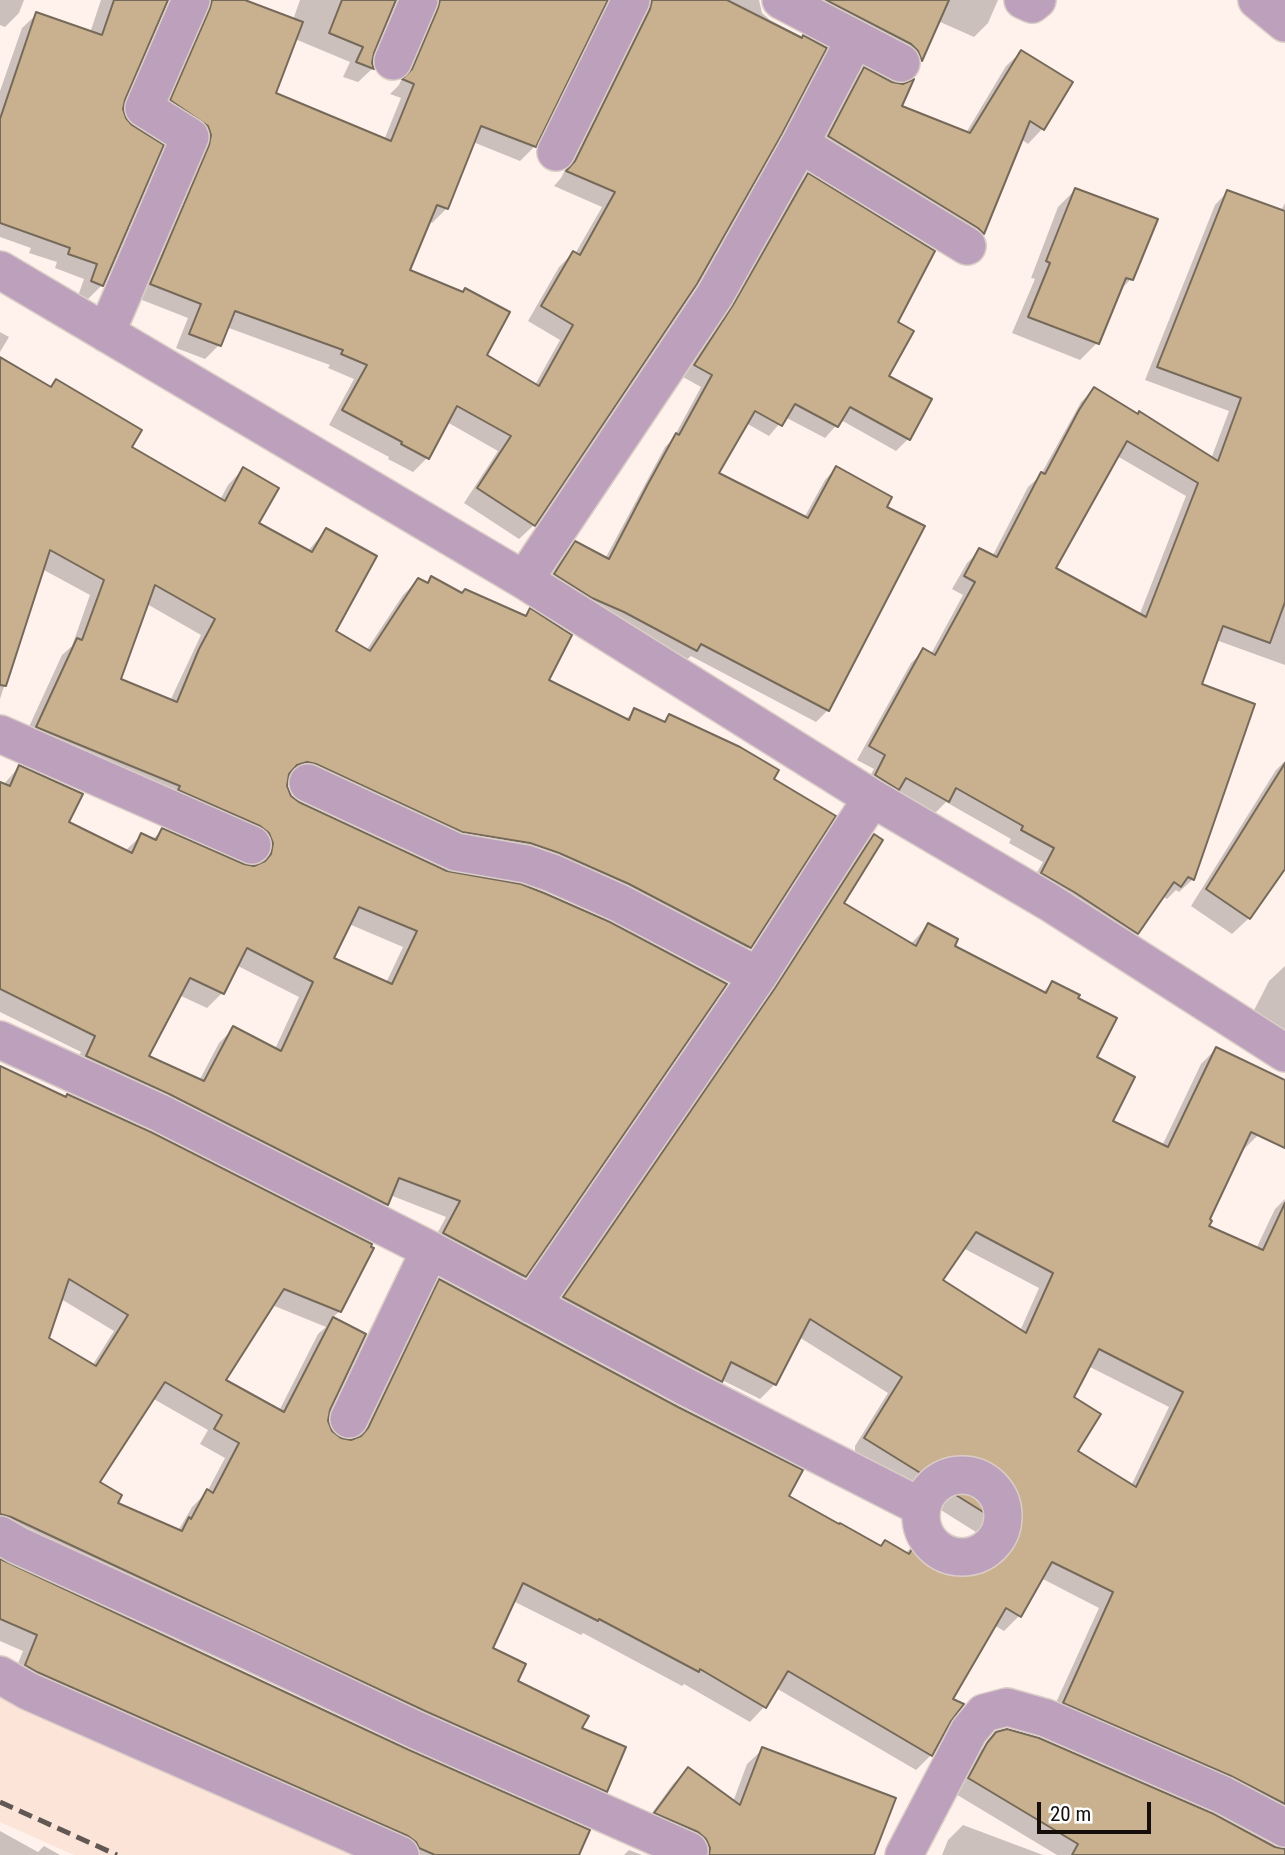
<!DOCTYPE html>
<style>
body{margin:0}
#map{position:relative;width:1285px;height:1855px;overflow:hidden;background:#fff1eb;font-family:"Roboto Condensed",sans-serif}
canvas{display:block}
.scale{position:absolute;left:1037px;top:1802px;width:114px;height:32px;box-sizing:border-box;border:4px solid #150e0b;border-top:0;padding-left:9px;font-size:21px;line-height:24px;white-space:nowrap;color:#150e0b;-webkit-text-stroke:5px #fff;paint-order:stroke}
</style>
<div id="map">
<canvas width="1285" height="1855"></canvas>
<div class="scale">20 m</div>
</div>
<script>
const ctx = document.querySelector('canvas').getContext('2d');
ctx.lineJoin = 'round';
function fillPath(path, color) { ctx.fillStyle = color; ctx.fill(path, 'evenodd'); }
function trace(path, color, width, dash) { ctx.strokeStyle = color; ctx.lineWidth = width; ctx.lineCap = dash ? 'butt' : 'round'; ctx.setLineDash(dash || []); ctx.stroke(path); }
const built = new Path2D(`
 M0,1669l397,186h-323l-74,-33z`);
const shadow = new Path2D(`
 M0,0h24l-5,13 -14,14 -5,-2z
 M101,0h65l-43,99 -21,186 -14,14 -10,-3 6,-17 -29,-11 2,-6 -28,-9 2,-5 -31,-11v-146l22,-63 15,-14 53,19z
 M192,0h48l53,20 7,-20h94l-22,52 -2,11 2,6 -14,13 -15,-5 7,-15 -55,-23 -21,55 110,46 17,-42 -11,-4 9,-9 26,-61 -6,-24h187l-71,146 -15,15 -47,-19 -26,66 -15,15 -3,-2 -22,50 77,85 51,29 25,-45 -32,-19 31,-54 14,-14 2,1 27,-47 -48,-21 7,-8 75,-153 -4,-25h127l3,13 8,7 54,28 -290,477 -15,14 -55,-36 34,-52 -51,-29 -20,36 -14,14 -25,-13 1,-2 -60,-32 25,-46 -26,-11 2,-3 -104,-38 -7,18 -14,14 -29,-11 12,-30 -51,-20 59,-137 -39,-46z
 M785,0h213l-10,23 -14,14 -36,-16 -18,39 -13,13z
 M1021,52l21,77 -14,15 -7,-5 -39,94 -14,14 -154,-96 36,-67 14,-15 36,38 66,26 40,-67z
 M808,175l88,148 -10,54 22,62 -12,12 -55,-31 -16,18 -40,-21 -16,19 -23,-13 -30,51 88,44 21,-38 11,-12 -8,242 -12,12 -125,-66 -7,6 -141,-76 21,-31 12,-12 29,16 60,-112 8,-8 28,-52 -18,-10 39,-58 74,-132z
 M1075,190l56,89 -13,13 -21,51 -17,17 -68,-27 23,-54 -4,-1 27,-71z
 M1227,192l54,19 4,-8v462l-69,-25 -16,45 53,20 -61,175 -13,12 -3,-2 -9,9 -5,-3 -25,37 -13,13 -95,-60 14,-24 -34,-19 2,-4 -65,-37 -12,12 -71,-26 11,-19 -17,-9 54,-97 13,-13 7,4 32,-59 -11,-6 15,-26 13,-13 12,7 36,-70 12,-11 41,-74 13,-13 117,70 18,-48 -84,-31 70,-175zM1117,456l69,40 -47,120 -85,-48z
 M0,332l9,5 -9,15z
 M0,359l49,29 7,-7 74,67 90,52 8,-15 15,-16 14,54 50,29 19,-22 8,101 32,20 37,-56 15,-15 8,4 5,-5 30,15 63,23 6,-6 16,70 79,39 10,-10 28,12 7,-6 163,101 -84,130 -15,16 -434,-185h-13l-2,8 5,11 8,7 149,69 278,111 -201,292 -15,15 -80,-42 17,-32 -56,-22 -4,9 -15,15 -299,-147 9,-20 -81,-40v-228l3,1 16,-18 48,56 58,28 17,-16 10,5 10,-10 82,36h13l1,-8 -236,-116 40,-87 10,-9 18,-51 -48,-26 -42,130zM147,604l54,31 -31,66 -52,-21zM349,924l54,23 -17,36 -54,-25zM236,965l63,32 -24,52 -41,-21 -15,15 -20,38 -53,-25 33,-61 28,13 15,-15z
 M1285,761v104l-36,53 -17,16 -41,-28 85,-136z
 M874,836l-32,67 68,42 18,-20 25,22 89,46 10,-10 24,16 35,123 51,24 39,-82 15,-15 42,86 -15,15 -2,-1 -35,78 50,22 19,-40 10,-10v630l-236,-111 50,-110 -58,-30 -22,38 -15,15 -10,-6 -44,75 -1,20 -18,35 -15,15 -140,-82 -11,18 -15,16 -66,-38 -2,2 -99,-53 -2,2 -68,-34 -22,48 25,33 64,47 25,62 -15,15 -590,-272v-465l340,242 -8,7 -6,102 4,11 9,8 11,3 6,-2 69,-144 15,-15 346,215 93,52 6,-6 20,12 17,-18 58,33 15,-25 -140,-88v-10l33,-53 -89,-56 -24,47 -15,15 -38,-19 -17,16 -156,-83 211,-308 99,-154zM963,1248l76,40 -19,43 -79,-50zM61,1299l53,32 -22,35 -45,-27zM272,1305l54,22 -8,7 -39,77 -56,-31zM1088,1366l81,41 -38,79 -55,-35 -4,-53zM152,1398l56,32 -8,14 25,14 -18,34 -15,15 -14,24 -63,-28 -17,-20z
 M1285,966v72l-36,-18 20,-39z
 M0,1561l577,294h-178l-388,-174 12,-30 -23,-10z
 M997,1733l278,115 10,2v5h-228l-103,-62 18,-33z
 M763,1749l110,106h-182l-50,-27 32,-44 15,-15 45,33 14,-38z
 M963,1825l80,30h-101l6,-15z
 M0,1831l38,21 6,-6 16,9h-60z
 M629,1850l13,5h-18z`);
const building = new Path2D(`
 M114,0h54l-43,100 -2,9 3,9 6,7 32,20 -61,141 -12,-5 6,-17 -29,-10 2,-6 -70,-25v-104l36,-107 66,23z
 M212,0h33l58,22 -27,71 115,48 23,-57 -12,-5 10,-10 26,-61 2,-8h168l-72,147 -55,-21 -33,83 -11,-4 -27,65 53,22 2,-4 45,24 -23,43 52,31 34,-61 -32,-19 32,-55 7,4 35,-63 -49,-21 9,-10 75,-152 2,-9h75l75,38 1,-3 24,13 -45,86 -85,150 -162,242 -58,-38 34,-52 -54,-30 -28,53 -28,-15 1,-2 -60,-32 25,-45 -26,-11 2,-4 -108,-39 -14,35 -32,-12 12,-30 -51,-20 59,-139 2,-10 -3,-9 -38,-26 40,-92z
 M342,0h54l-22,53 -2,10 2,6 -18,-7 7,-15 -34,-14z
 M826,0h123l-27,61 -4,-10 -7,-7z
 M1021,50l52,32 -29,48 -14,-9 -46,113 -6,-6 -150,-92 36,-69 28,15 11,2 11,-5 -12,27 68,27z
 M808,173l127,78 -37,71 16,9 -25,45 43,23 -22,41 -60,-33 -12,20 -43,-23 -13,22 -27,-15 -36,62 89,45 28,-52 56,31 -5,10 38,19 -96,185 -128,-67 -4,7 -73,-39 -32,-14 -38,-24 21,-33 34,18 39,-75 28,-51 3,2 33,-60 -18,-10 39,-60z
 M1075,188l83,31 -25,61 -7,-2 -27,66 -71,-27 22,-54 -4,-2z
 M1227,190l58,21v391l-15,41 -47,-17 -21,58 53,20 -61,176 -6,-3 -7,10 -7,-5 -36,52 -64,-42 -33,-19 13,-25 -33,-18 2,-4 -67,-38 -7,14 -43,-24 -7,12 -24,-15 10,-20 -16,-9 54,-98 12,7 40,-73 -11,-6 15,-28 18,9 44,-85 4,2 34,-64 15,-23 44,27 1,-3 79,50 23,-63 -84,-31zM1127,441l71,42 -52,134 -90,-49z
 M0,357l51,30 5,-8 86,51 -10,17 93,54 18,-34 36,21 -20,35 53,29 14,-24 51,28 -41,75 34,20 48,-73 10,5 3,-7 31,17 3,-4 61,27 4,-8 42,27 -23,45 80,40 5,-12 31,14 4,-8 71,33 39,23 -5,9 62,37 -85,132 -122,-64 -70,-31 -29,-10 -68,-11 -146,-68 -9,-2 -10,3 -8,9 -2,12 4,10 8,6 148,69 74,13 23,9 66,29 117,62 -201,293 -83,-44 17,-32 -61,-23 -11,27 -219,-111 -83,-38 9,-20 -95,-47v-207l10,4 9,-21 64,29 -14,28 63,31 9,-20 15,7 6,-12 82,36 10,2 11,-5 6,-7 2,-11 -4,-10 -9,-7 -82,-36 2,-4 -144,-59 41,-89 5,2 22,-60 -54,-30 -44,136 -6,-1zM155,585l60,34 -16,30 -22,53 -56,-23zM359,907l58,24 -25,53 -58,-26zM247,948l66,34 -32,69 -48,-25 -29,55 -55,-25 41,-78 34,16z
 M1285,763v106l-35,50 -44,-30z
 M874,834l9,6 -39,63 72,43 12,-23 30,16 -3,7 91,47 6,-12 28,14 -2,3 39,20 -20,39 38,20 -22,44 55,26 48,-100 69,33v68l-34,-16 -41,87 2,2 -3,5 54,24 22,-47v601l-54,-28 -168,-73 50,-111 -61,-30 -31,55 -15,-9 -53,91 11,5 -13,17 -19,35 -144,-85 -22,37 -66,-39 -1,3 -100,-53 -1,2 -75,-38 -30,65 33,16 -8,17 71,35 -7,12 44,19 -19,45 -182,-81 -414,-194 -11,-3v-448l66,31 1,-3 84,38 221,112 -1,3 3,1 -33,64 -57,-23 -58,91 58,32 49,-95 33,17 -36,76 -2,11 4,10 9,7 10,2 10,-4 7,-8 71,-149 239,128 125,63 -14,26 50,28 1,-1 41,23 4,-6 24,14 13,-20 62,36 25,-42 -145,-90 38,-61 -92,-58 -34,66 -45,-23 -9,20 -159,-85 212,-309zM976,1232l77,41 -27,60 -83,-53zM69,1279l59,36 -32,51 -47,-28zM1099,1349l84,43 -47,95 -58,-36 23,-37 -27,-17zM165,1382l57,33 -8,14 25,14 -26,50 -6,-4 -16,30 -2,-2 -7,14 -64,-28 4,-8 -22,-13z
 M0,1559l407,190 183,81 -11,25h-144l-16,-7 -3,-6 -8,-6 -371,-164 -12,-7 12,-30 -37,-16z
 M1007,1729l32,9 175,76 61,33 10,2v6h-213l6,-11 -110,-66 19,-35 9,-11z
 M762,1747l134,51 -22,57h-165l1,-7 -4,-9 -8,-7 -44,-19 34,-46 52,38z`);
const minor = new Path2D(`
 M781,0l120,63
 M1023,0l9,4 5,-4
 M1257,0l28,23
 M393,61l26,-61
 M800,144l167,102
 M556,152l75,-152
 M0,270l524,310 348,218 177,104 236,151
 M106,333l84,-196 -46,-29 47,-108
 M524,580l191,-285 85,-151 55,-105
 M0,734l252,111
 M308,783l148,69 70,12 26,9 67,30 139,73
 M0,1040l160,73 270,137 258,138 233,119
 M532,1305l226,-329 114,-178
 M349,1419l81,-169
 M921 1516a41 41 0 1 1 82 0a41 41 0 1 1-82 0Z
 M0,1535l17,10 228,104 171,81 273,121
 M0,1675l28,16 372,164
 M904,1855l65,-124 15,-18 23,-6 39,11 177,77 62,33`);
const rail = new Path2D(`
 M0,1802l117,53`);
fillPath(built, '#fce4d9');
fillPath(shadow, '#0003');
fillPath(building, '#c9b190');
trace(building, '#756959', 2);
trace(minor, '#dacdc7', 40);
trace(minor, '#bda0bc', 37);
trace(rail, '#615854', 5, [14, 7]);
</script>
